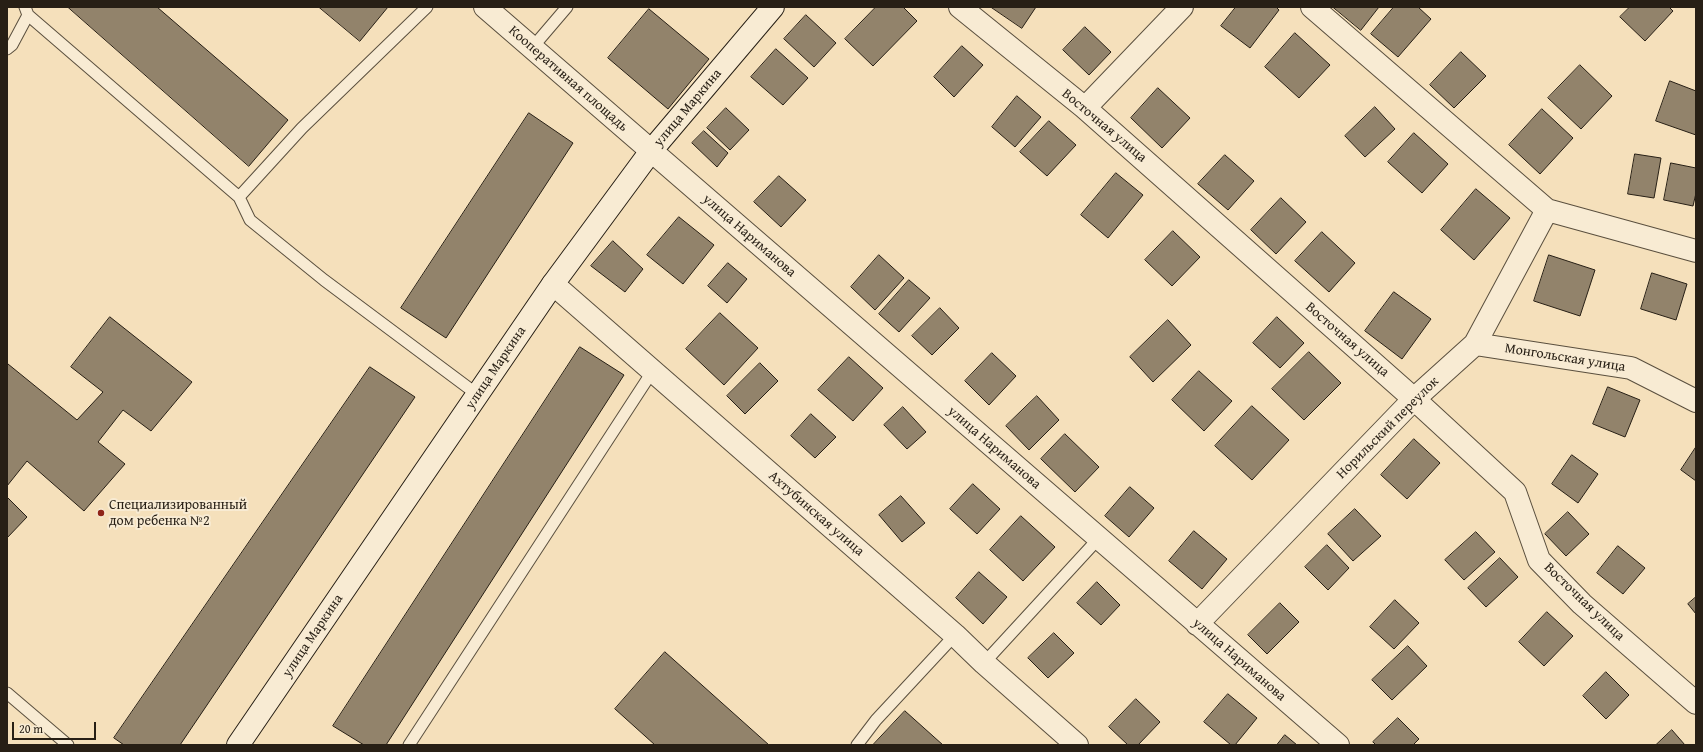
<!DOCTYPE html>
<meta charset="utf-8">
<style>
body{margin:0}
#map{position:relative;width:1703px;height:752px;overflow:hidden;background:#f5e0bb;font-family:"Gentium Book Plus",serif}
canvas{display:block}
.frame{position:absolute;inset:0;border:8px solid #271f15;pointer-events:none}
.scale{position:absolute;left:12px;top:722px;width:84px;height:18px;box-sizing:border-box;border:2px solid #271f15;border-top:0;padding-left:5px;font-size:12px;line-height:14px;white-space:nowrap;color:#271f15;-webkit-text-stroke:3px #f8ebd3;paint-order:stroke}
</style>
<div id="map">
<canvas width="1703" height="752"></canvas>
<div class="frame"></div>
<div class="scale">20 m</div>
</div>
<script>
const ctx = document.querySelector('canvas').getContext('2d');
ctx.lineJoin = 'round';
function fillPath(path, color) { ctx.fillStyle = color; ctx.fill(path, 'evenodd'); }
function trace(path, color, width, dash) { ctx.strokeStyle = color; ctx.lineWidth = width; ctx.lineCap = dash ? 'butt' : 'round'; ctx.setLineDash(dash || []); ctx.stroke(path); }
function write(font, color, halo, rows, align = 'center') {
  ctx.font = font + ' "Gentium Book Plus",serif'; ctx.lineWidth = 4; ctx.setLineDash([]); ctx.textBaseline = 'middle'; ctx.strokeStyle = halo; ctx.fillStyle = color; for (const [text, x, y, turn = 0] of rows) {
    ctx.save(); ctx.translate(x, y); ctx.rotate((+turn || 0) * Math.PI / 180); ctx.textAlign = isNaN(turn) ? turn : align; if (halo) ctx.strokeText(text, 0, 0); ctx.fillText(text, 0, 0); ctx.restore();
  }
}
const building = new Path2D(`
 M68,7h89l131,113 -39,46z
 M319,7h69l-28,34z
 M876,7h27l14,14 -44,45 -28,-27z
 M991,7h45l-14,21z
 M1236,7h40l3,3 -29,38 -29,-22z
 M1333,7h46l-18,23z
 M1394,7h24l13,12 -33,38 -27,-23z
 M1630,7h39l4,4 -28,30 -25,-24z
 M649,9l60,50 -41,50 -60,-51z
 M806,15l30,28 -22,24 -30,-28z
 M1085,27l26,25 -22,23 -26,-25z
 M1295,33l35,32 -31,33 -34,-31z
 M962,46l21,19 -29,32 -20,-20z
 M776,49l32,29 -25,27 -32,-28z
 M1461,52l25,24 -32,32 -24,-23z
 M1580,65l32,31 -31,33 -33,-31z
 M1670,81l26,10v44l-40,-14z
 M1158,88l32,30 -28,30 -31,-30z
 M1017,96l24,21 -26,30 -23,-20z
 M1375,107l20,22 -30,28 -20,-21z
 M726,108l23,22 -19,20 -23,-22z
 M1542,109l31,29 -33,36 -31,-29z
 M529,113l44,30 -127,195 -45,-30z
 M1049,121l27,24 -29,31 -27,-24z
 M704,131l24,22 -11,14 -25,-24z
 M1414,133l34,31 -26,29 -34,-31z
 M1635,154l26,4 -7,40 -26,-4z
 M1225,155l29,26 -26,29 -30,-26z
 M1671,163l25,5v25l-3,13 -29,-6z
 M1116,173l27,22 -35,43 -27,-23z
 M779,176l27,24 -25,27 -27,-25z
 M1476,189l34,29 -36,42 -33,-30z
 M1281,198l25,24 -30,32 -25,-24z
 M679,217l35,28 -31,39 -36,-29z
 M1173,231l27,26 -28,29 -27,-26z
 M1322,232l33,31 -26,29 -34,-31z
 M613,241l30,28 -18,23 -34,-26z
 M879,255l25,23 -29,32 -24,-23z
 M1549,255l46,15 -15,46 -46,-15z
 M728,263l19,16 -20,24 -19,-17z
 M1652,273l35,11 -11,36 -35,-11z
 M909,280l21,18 -31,34 -20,-18z
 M1394,292l37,27 -29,40 -37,-28z
 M940,308l19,20 -27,27 -20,-19z
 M720,313l38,35 -34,37 -38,-36z
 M110,317l82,65 -41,49 -28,-21 -25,32 27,22 -41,47 -57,-50 -20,25v-121l1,-1 69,56 26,-28 -32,-25z
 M1277,317l27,26 -24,25 -27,-25z
 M1168,320l23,25 -38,37 -23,-25z
 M580,347l44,28 -238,370h-22l-31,-19z
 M1309,352l32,31 -37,37 -32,-31z
 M992,353l24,23 -27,29 -24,-24z
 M849,357l34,31 -30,33 -35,-31z
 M760,363l18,18 -33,33 -18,-18z
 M370,367l45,30 -235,348h-56l-10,-7z
 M1199,371l33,30 -28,30 -32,-31z
 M1608,387l32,13 -15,37 -32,-13z
 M1037,396l22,24 -30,30 -23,-24z
 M1252,406l37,34 -37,40 -37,-34z
 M903,407l23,25 -19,17 -23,-24z
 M811,414l25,23 -21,21 -24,-22z
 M1065,434l34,33 -24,25 -34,-33z
 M1414,439l26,24 -33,36 -26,-24z
 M1696,447v34l-15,-11z
 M1572,455l26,19 -20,29 -26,-19z
 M973,484l27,25 -23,25 -27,-25z
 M1130,487l24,21 -25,29 -24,-21z
 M901,496l24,27 -23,19 -23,-27z
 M7,497l20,20 -20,21z
 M1355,509l26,27 -28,25 -25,-27z
 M1568,512l21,22 -23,22 -21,-22z
 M1021,516l34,31 -32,34 -33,-31z
 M1194,531l33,28 -25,30 -33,-28z
 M1476,532l19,20 -31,28 -19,-20z
 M1327,545l22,23 -21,22 -23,-23z
 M1618,546l27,22 -22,26 -26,-21z
 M1500,558l18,19 -32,30 -18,-19z
 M979,572l28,25 -24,27 -27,-26z
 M1097,582l23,23 -19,20 -24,-22z
 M1696,597v17l-8,-10z
 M1395,600l24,23 -25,26 -24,-22z
 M1280,603l19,19 -32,32 -19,-19z
 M1547,612l26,24 -29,30 -25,-24z
 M1054,633l20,20 -26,25 -20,-20z
 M1408,646l19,20 -35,34 -20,-20z
 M665,652l104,93h-114l-40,-36z
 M1606,672l23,23 -23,24 -23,-23z
 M1228,694l29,24 -22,27h-4l-27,-23z
 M1136,699l24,23 -22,23h-10l-19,-18z
 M905,711l38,34h-70z
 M1398,718l21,21 -6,6h-37l-3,-3z
 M1672,730l13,15h-29z
 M1285,735l12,10h-20z`);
const lane = new Path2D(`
 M427,7l-125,121 -63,69 11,23 74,60 154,115
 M28,15l211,182
 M532,48l35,-41
 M7,49l5,-4 16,-30 -3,-8
 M984,663l115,-125
 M7,693l61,52
 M409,745l243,-373
 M857,745l19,-25 79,-85`);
const street = new Path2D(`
 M485,7l853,738
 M960,7l125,101 329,291 101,93 24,68 43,44 114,99
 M1312,7l235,203 149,41
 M1085,108l97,-101
 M553,284l402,351 29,28 93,82
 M1475,344l156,24 65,33
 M1197,624l217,-225 61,-55 72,-134`);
const secondary = new Path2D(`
 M238,745l315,-461 98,-133 122,-144`);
const markers = [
 [101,513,4,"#8f2418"]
];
const streetNames = [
 ["Кооперативная площадь",568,79,41],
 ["улица Маркина",688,108,-50],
 ["Восточная улица",1104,126,40],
 ["улица Нариманова",749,236,41],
 ["Восточная улица",1347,340,41],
 ["Монгольская улица",1565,358,9],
 ["улица Маркина",496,368,-56],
 ["Норильский переулок",1388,428,-45],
 ["улица Нариманова",994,448,41],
 ["Ахтубинская улица",816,514,41],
 ["Восточная улица",1584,602,44],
 ["улица Маркина",313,636,-56],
 ["улица Нариманова",1239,660,41]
];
const poiNames = [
 ["Специализированный",109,505],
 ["дом ребенка №2",109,521]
];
fillPath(building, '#92836b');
trace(building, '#271f15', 1);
trace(lane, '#5a4f3e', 13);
trace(street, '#5a4f3e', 24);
trace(secondary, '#271f15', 24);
trace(lane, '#f8ebd3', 11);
trace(street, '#f8ebd3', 22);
trace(secondary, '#f8ebd3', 22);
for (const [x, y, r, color] of markers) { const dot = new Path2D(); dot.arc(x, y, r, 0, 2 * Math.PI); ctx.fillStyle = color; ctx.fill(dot); trace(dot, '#f8ebd3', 1.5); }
write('14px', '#271f15', '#f8ebd3', streetNames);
write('14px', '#271f15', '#f8ebd3', poiNames, 'left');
</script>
